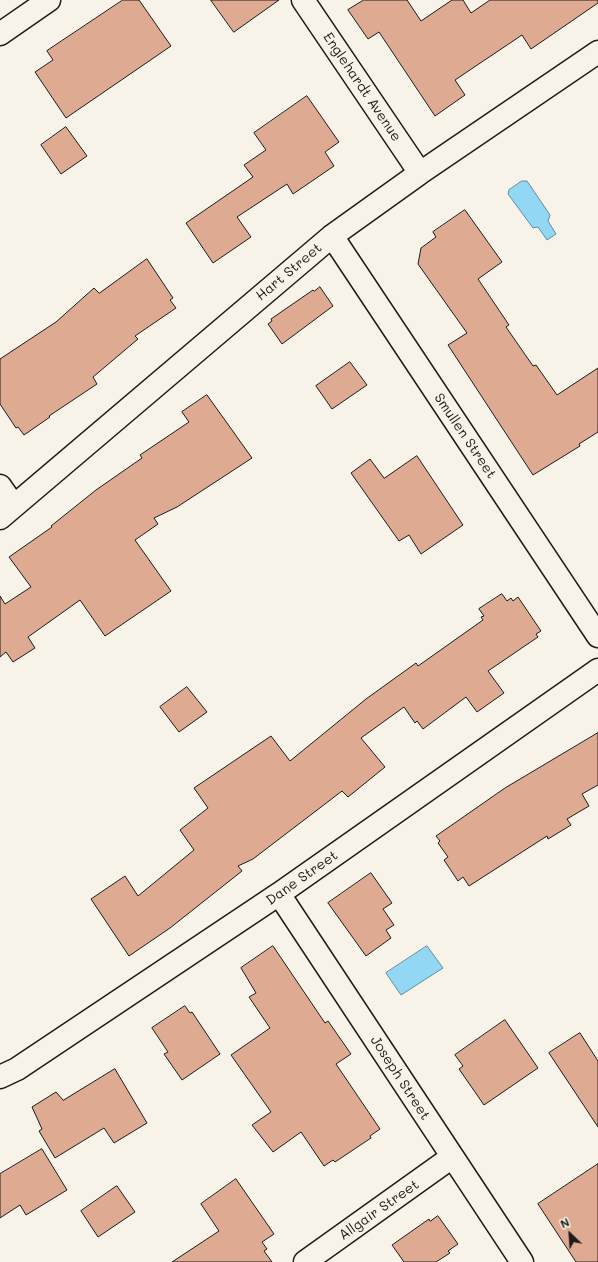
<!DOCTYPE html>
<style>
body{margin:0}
#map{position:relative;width:598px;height:1262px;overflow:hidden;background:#f7f3e8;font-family:Mali,sans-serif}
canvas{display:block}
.north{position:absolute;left:550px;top:1214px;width:40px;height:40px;-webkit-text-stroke:3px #f7f3e8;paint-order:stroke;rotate:335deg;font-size:11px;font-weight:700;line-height:16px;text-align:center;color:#1c1c1c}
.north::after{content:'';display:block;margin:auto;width:14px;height:18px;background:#1c1c1c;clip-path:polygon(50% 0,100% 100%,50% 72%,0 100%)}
</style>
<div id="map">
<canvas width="598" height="1262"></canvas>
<div class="north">N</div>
</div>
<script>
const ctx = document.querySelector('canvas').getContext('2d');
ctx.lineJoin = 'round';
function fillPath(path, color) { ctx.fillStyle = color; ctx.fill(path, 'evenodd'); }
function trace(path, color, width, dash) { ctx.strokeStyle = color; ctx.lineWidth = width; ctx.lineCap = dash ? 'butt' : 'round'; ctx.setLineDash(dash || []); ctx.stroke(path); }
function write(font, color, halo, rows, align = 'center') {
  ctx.font = font + ' Mali,sans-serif'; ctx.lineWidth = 3; ctx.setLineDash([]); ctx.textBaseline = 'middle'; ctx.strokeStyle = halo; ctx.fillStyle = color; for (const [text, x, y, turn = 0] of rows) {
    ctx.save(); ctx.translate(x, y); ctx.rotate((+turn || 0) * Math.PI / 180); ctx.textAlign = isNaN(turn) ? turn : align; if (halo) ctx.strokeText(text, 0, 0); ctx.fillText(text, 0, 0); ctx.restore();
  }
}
const water = new Path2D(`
 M522,181h5l23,34 -2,6 8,13 -9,6 -9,-13 -5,1 -25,-34 1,-4z
 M427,946l16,22 -42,27 -15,-22z`);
const building = new Path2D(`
 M123,0h16l32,46 -105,72 -31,-46 18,-12 -6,-9z
 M211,0h68l-45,32z
 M364,0h43l14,21 31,-21h11l8,13 19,-13h108v3l-67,46 -9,-14 -67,45 10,15 -30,21 -56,-84 -11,7 -20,-29z
 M307,96l32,46 -14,10 9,14 -41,28 -6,-10 -50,33 14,20 -38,26 -27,-40 67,-46 -9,-12 22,-15 -12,-17z
 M66,127l21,29 -26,18 -20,-29z
 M465,210l37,52 -24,17 31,46 -3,2 27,39 3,-1 21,30 41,-27v64l-19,12 1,2 -47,29 -85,-130 19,-12 -49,-69 3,-16 15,-11 -3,-5z
 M147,259l26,39 -3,2 6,8 -41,28 3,3 -45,38 4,7 -48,32 1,1 -26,18 -6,-8 -2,1 -16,-24v-45l56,-37 38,-34 5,5z
 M320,287l13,19 -51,38 -14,-20 4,-3 -1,-2 42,-29 1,1z
 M350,362l17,23 -35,24 -16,-23z
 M207,395l45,63 -75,49 -23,11 4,6 -23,16 36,51 -66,45 -25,-36 -52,37 7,11 -22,14 -7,-10 -6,5v-61l5,8 26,-17 -22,-30 43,-30 -1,-1 45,-36 46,-32 -2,-3 49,-33 -7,-10z
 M417,456l46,69 -42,29 -12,-19 -10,6 -48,-68 19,-14 14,19z
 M502,594l5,7 4,-3 2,3 5,-4 23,34 -5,3 2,3 -50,34 16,22 -27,19 -11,-15 -43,32 -6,-8 -2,2 -11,-16 -43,31 24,29 -37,30 -6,-6 -89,68 -15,7 4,5 -72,57 -41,28 -38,-57 34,-23 13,20 56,-46 -14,-20 28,-22 -14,-20 77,-52 19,25 76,-62 50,-36 2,3 65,-46 -2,-3 3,-1 -5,-7z
 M187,687l20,25 -28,20 -19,-25z
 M598,733v52l-16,9 7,12 -22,13 4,6 -23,14 -1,-3 -78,50 -6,-9 -5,4 -14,-21 4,-3 -10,-14 2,-2 -4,-5 69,-48z
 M371,873l21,30 -9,6 11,16 -8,5 5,8 -25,18 -38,-53z
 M273,946l52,77 3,-2 23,33 -15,10 44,65 -10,7 1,2 -36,24 -2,-2 -9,6 -23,-34 -28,20 -21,-27 19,-13 -40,-57 39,-27 -21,-31 7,-4 -15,-25z
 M185,1006l5,7 2,-1 28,42 -38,26 -18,-26 4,-2 -16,-24z
 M505,1020l33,48 -54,37 -25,-36 4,-3 -8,-11z
 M580,1033l18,28v66l-49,-74z
 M115,1069l32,54 -33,20 -10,-15 -49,30 -16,-27 3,-2 -10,-22 24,-15 7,8z
 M42,1149l25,41 -41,25 -6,-10 -20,13v-44z
 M598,1164v98h-22l-38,-58z
 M236,1179l38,55 -12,8 5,7 -3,2 8,11h-100l47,-31 -18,-27z
 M117,1186l18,26 -37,25 -17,-26z
 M438,1216l20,28 -10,7 2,2 -14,9h-32l-12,-17 37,-26 1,2z`);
const street = new Path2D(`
 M303,0l117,173
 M0,34l49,-34
 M332,236l266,400
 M0,486l14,20
 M0,518l332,-282 88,-63 178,-121
 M279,894l243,368
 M0,1077l17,-8 262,-175 319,-224
 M305,1262l147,-105`);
const streetNames = [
 ["Englehardt Avenue",362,87,56],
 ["Hart Street",289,272,-40],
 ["Smullen Street",465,436,56],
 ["Dane Street",302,878,-35],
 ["Joseph Street",400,1078,57],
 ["Allgair Street",379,1210,-35]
];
fillPath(water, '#92d7f4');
trace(water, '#638c9e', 1);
fillPath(building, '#deaa91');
trace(building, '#1c1c1c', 1);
trace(street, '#1c1c1c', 25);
trace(street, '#f7f3e8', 22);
write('14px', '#1c1c1c', '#f7f3e8', streetNames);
</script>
